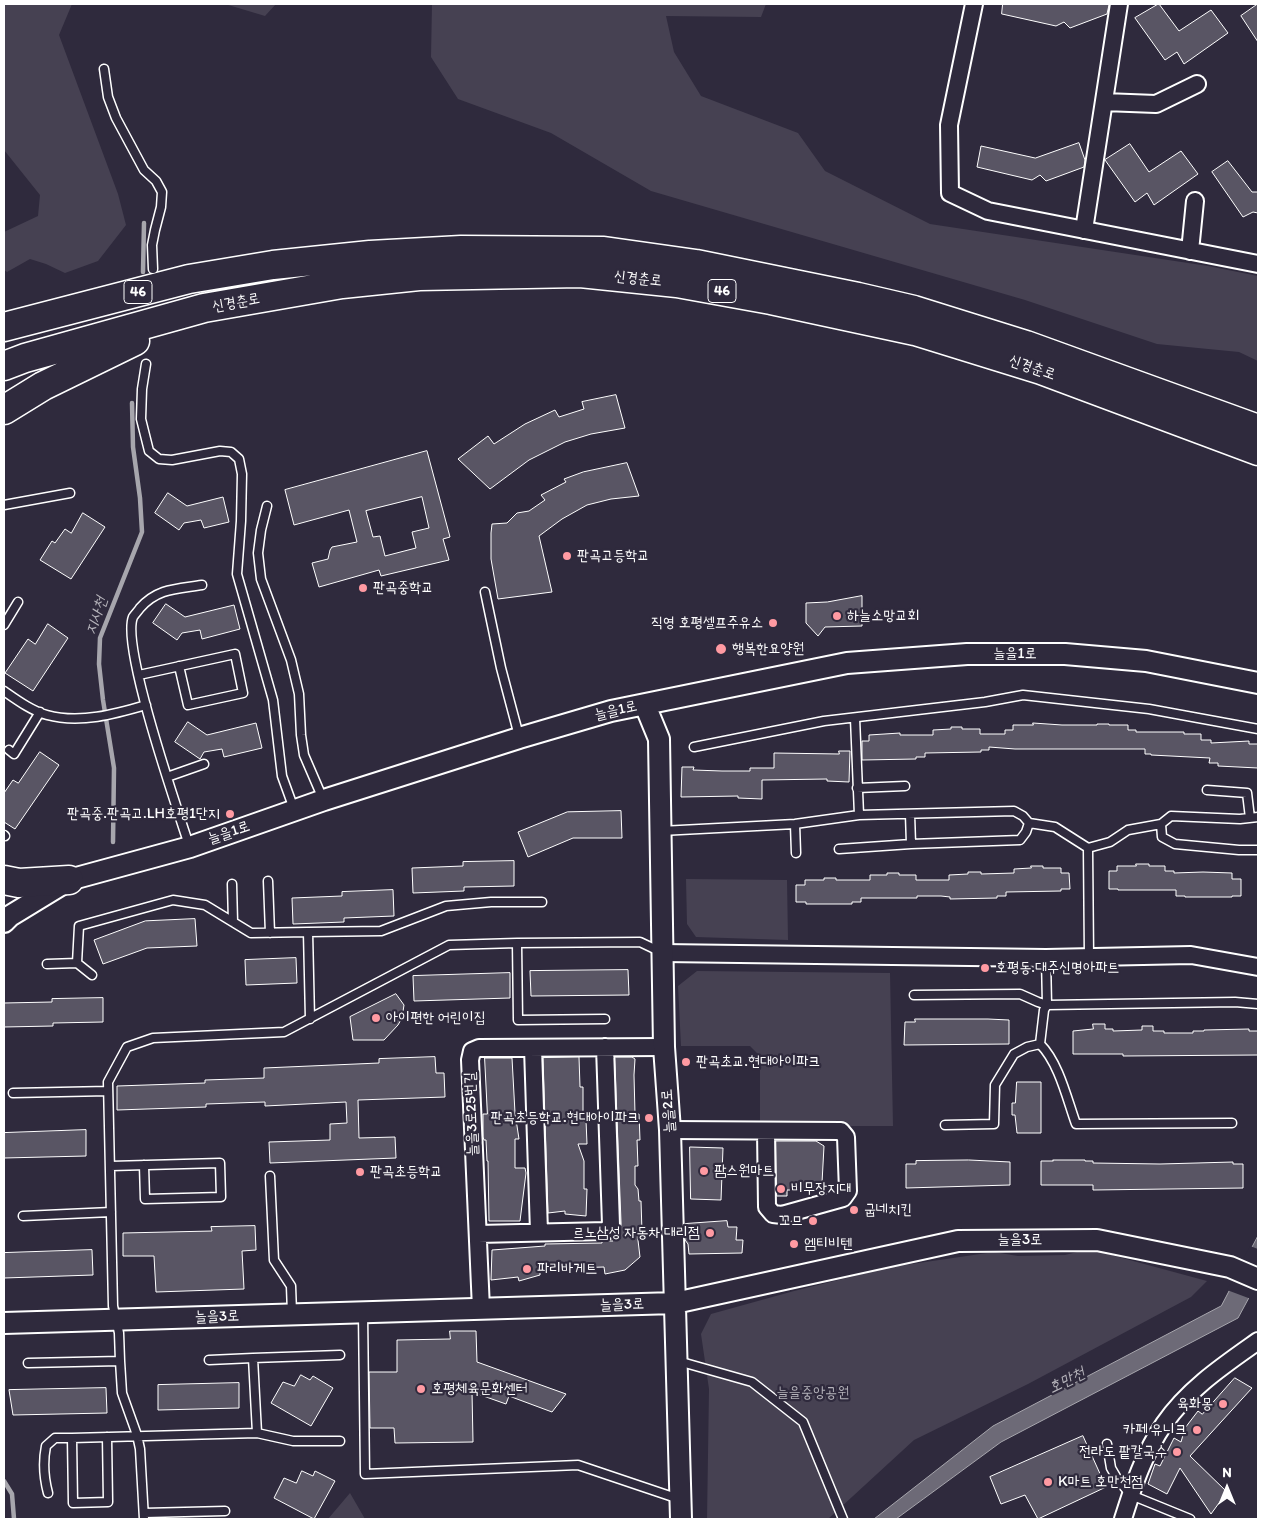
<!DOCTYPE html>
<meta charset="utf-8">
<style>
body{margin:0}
#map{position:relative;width:1262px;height:1523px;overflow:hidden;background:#2f2a3d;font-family:Itim,sans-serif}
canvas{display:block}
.frame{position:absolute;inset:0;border:5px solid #fff;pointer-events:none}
.north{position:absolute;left:1202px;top:1463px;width:50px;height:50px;-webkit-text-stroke:4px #2f2a3d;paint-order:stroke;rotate:0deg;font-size:14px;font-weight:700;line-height:20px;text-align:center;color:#fff}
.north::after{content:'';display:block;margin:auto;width:18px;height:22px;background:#fff;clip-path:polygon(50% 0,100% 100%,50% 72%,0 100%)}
</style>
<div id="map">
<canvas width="1262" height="1523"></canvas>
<div class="frame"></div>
<div class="north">N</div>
</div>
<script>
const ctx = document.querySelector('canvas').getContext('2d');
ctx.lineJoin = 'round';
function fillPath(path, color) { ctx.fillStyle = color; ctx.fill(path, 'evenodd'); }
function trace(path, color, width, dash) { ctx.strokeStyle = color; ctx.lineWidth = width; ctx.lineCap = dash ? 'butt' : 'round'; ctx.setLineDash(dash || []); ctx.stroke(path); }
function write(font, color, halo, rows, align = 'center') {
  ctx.font = font + ' Itim,"Poor Story",sans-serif'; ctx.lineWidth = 4.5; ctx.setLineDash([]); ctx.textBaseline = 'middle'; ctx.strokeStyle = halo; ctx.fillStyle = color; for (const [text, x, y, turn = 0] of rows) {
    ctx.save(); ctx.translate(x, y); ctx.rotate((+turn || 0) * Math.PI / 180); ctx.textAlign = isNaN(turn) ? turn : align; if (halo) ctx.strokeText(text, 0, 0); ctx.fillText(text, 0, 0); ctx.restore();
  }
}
const green = new Path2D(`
 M4,4h68l-13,31 59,159 8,31 -28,36 -33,12 -19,-9 -16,-5 -23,13 -3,-2v-38l34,-16 2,-21 -36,-45z
 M225,4h51l-11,12z
 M432,4h334l-5,13 -95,-1 8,36 27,44 97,37 27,38 105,53 278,42 50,10v85l-19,-9 -82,-8 -132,-44 -374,-109 -100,-58 -93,-34 -27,-42z
 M686,879l101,1 1,60 -92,-3 -9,-13z
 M697,971l193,2 3,153h-133v-70l-10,-10h-69l-3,-60z
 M1089,1249l118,32 -16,16 -163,87 -114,56 -86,79h-121l2,-130 -8,-55 10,-20 83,-23 97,-24 103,-15 24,4 47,-1z
 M350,1493l15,26h-37z`);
const water = new Path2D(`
 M1258,1236v45l-20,37 -237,124 -105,77h-22l119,-93 228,-120z`);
const pier = new Path2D(`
 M1250,1246l8,3v37l-7,13 -24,-9z`);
const stream = new Path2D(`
 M143,272l1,-49
 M113,842l1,-74 -11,-68 -4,-36 1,-26 42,-106 -2,-34 -7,-51 -1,-44
 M4,1481l8,13 2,25`);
const building = new Path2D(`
 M1003,4h105l1,1 -2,9 -37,14 -6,-6 -8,4 -54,-12z
 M1159,4l20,27 32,-21 17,23 -44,31 -7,-12 -12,8 -30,-42z
 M1258,4v38l-17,-26z
 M1079,143l6,17 -1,7 -38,14 -6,-6 -8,5 -55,-13 4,-21 54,12z
 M1130,144l19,28 32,-21 17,23 -44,31 -7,-12 -12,9 -30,-42z
 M1228,161l24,31h6v21l-5,-1 -10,5 -31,-45z
 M616,395l9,33 -34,6 -26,8 -36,18 -39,29 -32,-30 30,-23 6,8 31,-20 30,-14 4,7 25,-8 -2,-7z
 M427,451l23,86 -7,2 6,21 -68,16 -2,-6 -60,17 -7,-24 16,-4 2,-9 2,-3 25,-5 -8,-32 -55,15 -9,-35zM422,497l7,31 -17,4 4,16 -31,8 -5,-20 -7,1 -7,-26z
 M627,463l12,33 -28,3 -24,6 -25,14 -23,17 13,56 -54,7 -7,-40v-26l1,-9 15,-1 10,-10 12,-2 16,-11 -4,-5 25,-13 -2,-3 19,-7z
 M168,493l19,13 36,-9 6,25 -25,6 -3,-8 -17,3 -5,7 -24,-17z
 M83,513l22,14 -34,52 -31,-19 12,-19 3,2 10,-14 6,4z
 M862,596v30l-37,1 -7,9 -12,-13v-20l21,-1z
 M166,604l19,13 49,-12 6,24 -38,10 -2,-9 -18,3 -5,7 -24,-17z
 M48,624l20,14 -35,53 -28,-18 23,-34 7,5z
 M188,722l19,13 49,-12 6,25 -38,9 -2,-8 -18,3 -4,7 -25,-17z
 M1033,723l29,2h35v-1h12v1h19v5h8v2h48v2h17v6h10v3l38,-2v3h9v24l-40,-2v-3h-9l1,-5 -59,-3v-1h-6v-5h-130l-26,-2v3h-8v2l-56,1v4h-9v2l-54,1v-19h7v-6l31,-2v2h33v-5l18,-1v-2h11v2h18v5h25v-4h8v-5h20z
 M839,751h11l-1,31 -22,-1v-2l-65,1v19l-24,-1v-2l-57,1 1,-30h12l-1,3 29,1h28v-3h24v-15l65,1z
 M40,752l19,13 -44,64 -11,-7v-29l9,-13 5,3z
 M621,811l1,27h-49l-45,19 -10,-25 49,-20z
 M514,861v25l-50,1v4l-51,2 -1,-25 51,-2v-4z
 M1136,864h13v2h16v5h9v2l29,-1 29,1v6h9v17h-9v1h-47v-1h-9v-6h-58v-1h-9v-18h8v-5h19z
 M1031,866h12v2h18v5h8l1,16h-9v2l-55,1v4h-9v2l-47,1v-2l-9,-1h-24v2h-56v4h-9v2h-46v-2h-10v-17h9v-5h19v-2h12v2h34v-5h17v-2h12v2h17v5h33v-5l19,-1v-2h13v2l33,-1v-4l17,-1z
 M393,890l1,26 -50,2v4l-51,2 -1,-26 50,-2v-4z
 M195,919l2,27 -50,2 -44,16 -9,-24 51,-19z
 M296,958l1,25 -51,2 -1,-25z
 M628,970l1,25 -98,1 -1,-25z
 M510,973v25l-96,3 -1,-25z
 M396,994l8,11 -2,13 -4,7 -14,15h-31l-3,-23z
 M103,998v24l-50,1v3l-49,1v-24l48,-1v-3z
 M915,1019h73l21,1v24l-105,1 1,-23h10z
 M1093,1024h12v5h8v2l29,-1v-4h11v5h11v2h29v-2h11v-1l45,-1v2h9v24l-135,1v-2h-50v-23l20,-2z
 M435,1057l1,16h8l1,24 -87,3 1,38 36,-1 1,21 -126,5 -1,-21 61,-2v-16l17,-1 -1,-21 -81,4v-4l-59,2v3l-89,3v-24l88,-3v-3l59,-2v-10l115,-5v-4z
 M579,1057l1,30h3v34l3,-1 1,24h-9l6,17v28h3l-1,27 -21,-2v-3l-17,2 -5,-155z
 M615,1057h17l3,2 -1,16 1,39h4l1,26h-3l1,26h-3v19l3,4 1,12h2l1,31h-5l3,25 -15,13 -20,4 -1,-7 -64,2v6l-21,6 -1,-4 -27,3 1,-30 53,-4v-2l57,-1v-2h11v-3l6,-7 2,-6z
 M485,1058h27l3,55 4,26h-4v29h10l1,5 -6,48h-31l-1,-60h-1l-1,-21h-2l-1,-3v-23h4z
 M1017,1082h24v51h-24l-2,-18h-3v-12h3z
 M86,1130v26l-82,2v-25z
 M776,1141h40l8,5 -2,37 -4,7h-31v6h-10z
 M690,1147l33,1 -2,52 -30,-1z
 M969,1160l41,2v23l-104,3v-24h10v-3z
 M1053,1160h32v1h8v2l67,1 73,-2v2h10v24l-150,2v-5h-52v-24h12z
 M727,1221l1,6h9l-1,13h7l-1,13 -53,1 -1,-10 -3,-4v-16z
 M255,1226l1,24 -14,1 2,38 -88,3 -2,-36h-31v-23l89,-2 -1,-4z
 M92,1250l1,25 -89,3v-25z
 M450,1331h26l1,31 89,32 -14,18 -43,-16 -3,8 -34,-12 1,50 -78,1 -1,-15h-24l-1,-56h28v-32l53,-1z
 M301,1375l9,5 3,-4 20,12 -22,38 -40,-23 12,-21 11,4z
 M1235,1378l17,10 -62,68 37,36 -16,22 -31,-46 -13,26 -19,-10 7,-20 5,2 14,-28 7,4 4,-14 13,-17 4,3z
 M239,1383v25l-81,2v-25z
 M106,1388l1,25 -94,2 -4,-25z
 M1083,1436l23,51 -68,32 -13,-24 -24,9 -11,-27z
 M302,1471l11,5 2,-5 20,10 -21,38 -40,-21 10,-20 12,5z`);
const service = new Path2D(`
 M104,69l4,28 8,21 28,52 12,11 6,11 -1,15 -6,23 -3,15 1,24
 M146,364l-4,25 -1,30 8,32 10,8 13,1 48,-9 11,1 8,7 3,15 -1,47 -4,53 36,126 9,76 12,33
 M4,505l66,-12
 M267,506l-6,24 -3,23 3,26 30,81 8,34 2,41 3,20 19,44
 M485,592l16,76 18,68
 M4,625l14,-23
 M139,675l96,-21 8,39 -55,12 -9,-39
 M4,691c13,9 28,20 43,24 33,9 68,-1 99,-10
 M855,718l4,97
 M694,747l130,-26 161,-19 38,-7 126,14 109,20
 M9,750l5,4 26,-42
 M167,777l37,-13
 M857,788l48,-2
 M1207,790l40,3 3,25
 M910,814l1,30
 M795,824l1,29
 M1161,824l1,13 13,7 64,6h19
 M661,831l134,-7 64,-9 155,-4 9,5 6,7 26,4 33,21 22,-6 18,-12 33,-6 10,-8 69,3 18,-2
 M4,835l1,1
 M189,845c-12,-37 -68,-198 -56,-228 2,-3 5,-6 7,-9 18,-20 37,-19 62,-23
 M1088,848l1,109
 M839,849l72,-5 109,-4 6,-8 3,-9
 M268,881l2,52
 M232,884l1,38
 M308,932l73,-1 65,-25 45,-4h51
 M517,943l1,77 87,-1
 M77,963l2,-37 94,-26 32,5 46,28 57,-1 2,87
 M47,964l30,-1 15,12
 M914,995l106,-1 18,8 9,3 188,-3 23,2
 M1040,1044c19,19 27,55 36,80l156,-1
 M13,1093l95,-2
 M945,1125l49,-1 1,-39 19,-31 13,-7 13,-3 4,-34 3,-5 -1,-47
 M111,1166l109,-3 1,34 -76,2 -1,-34
 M270,1176l4,84 17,26 1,27
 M23,1216l88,-4
 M363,1313l2,161 213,-9 101,34
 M253,1358l87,-3
 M120,1361l2,32 15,42 3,14 4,70
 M678,1361l74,21 51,40 40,97
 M28,1363l92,-2 -1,-28 -6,-27 -5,-224 19,-35 26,-9 131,-6 165,-87 68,-2 123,-1 21,10
 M257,1433l36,8h47
 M107,1437l1,65 -35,1 -1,-65 185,-5 -4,-75 -44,2
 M1107,1444l4,24 7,12 13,15 59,24
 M48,1493c-4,-15 -5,-32 -2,-47l9,-8h17
 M144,1513l81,-2`);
const minor = new Path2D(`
 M974,4l-25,121 1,68 38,18 270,53
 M1104,102l52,2 41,-20
 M1084,230l35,-226
 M1190,251l5,-50
 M663,953l383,5 145,-3 67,12
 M533,1048l6,184
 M670,1130l171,1 5,6 2,54 -5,7 -61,17 -9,-1 -6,-7 -1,-76
 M478,1234l128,-3 5,-6 -6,-178
 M481,1309l-11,-249 2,-9 7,-3 185,-1
 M1123,1519c10,-32 21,-66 41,-95 24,-35 60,-59 94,-83`);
const tertiary = new Path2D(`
 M645,705l14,34 5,308 6,83 11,389
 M4,922l6,-6 59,-36 121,-33 134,-47 195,-62 92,-27 236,-48 120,-9h98l81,7 112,22
 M4,1323l671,-20 283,-62 139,-1 133,27 28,12`);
const trunk = new Path2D(`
 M4,327l185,-48 84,-14 97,-10 91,-5 143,1 92,13 162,33 56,13 112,35 232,84
 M4,366l21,-8 179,-50 138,-24 77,-8 161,-3 97,10 94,17 144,31 126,39 217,81
 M4,410l39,-24 92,-45
 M4,880l15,3 50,-3`);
const markers = [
 [567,556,5,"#ff9aa2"],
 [363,588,5,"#ff9aa2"],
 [837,616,5,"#ff9aa2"],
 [773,623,5,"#ff9aa2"],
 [721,649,6,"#ff9aa2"],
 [230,814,5,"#ff9aa2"],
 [985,968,5,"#ff9aa2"],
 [376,1018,5,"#ff9aa2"],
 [686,1062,5,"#ff9aa2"],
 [649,1118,5,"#ff9aa2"],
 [704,1171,5,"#ff9aa2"],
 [360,1172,5,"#ff9aa2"],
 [781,1189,5,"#ff9aa2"],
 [854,1210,5,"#ff9aa2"],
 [813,1221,5,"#ff9aa2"],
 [710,1233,5,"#ff9aa2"],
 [794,1244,5,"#ff9aa2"],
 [527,1269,5,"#ff9aa2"],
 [421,1389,5,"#ff9aa2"],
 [1223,1404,5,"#ff9aa2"],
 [1197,1430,5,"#ff9aa2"],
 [1177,1452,5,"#ff9aa2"],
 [1048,1482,5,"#ff9aa2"]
];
const shields = [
 [722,291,28],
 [138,292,28]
];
const shieldNames = [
 ["46",722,291],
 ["46",138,292]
];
const streetNames = [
 ["신경춘로",638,279,6],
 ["신경춘로",236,303,-10],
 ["신경춘로",1032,368,19],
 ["늘을1로",1015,654],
 ["늘을1로",616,711,-13],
 ["늘을1로",229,833,-19],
 ["늘을2로",669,1111,-94],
 ["늘을3로25번길",472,1114,-92],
 ["늘을3로",1020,1240],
 ["늘을3로",622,1305,-2],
 ["늘을3로",217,1317,-2]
];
const poiNames = [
 ["판곡고등학교",577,556],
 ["판곡중학교",373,588],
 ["하늘소망교회",847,616],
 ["직영 호평셀프주유소",763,623,"right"],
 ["행복한요양원",732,649],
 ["판곡중.판곡고.LH호평1단지",220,814,"right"],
 ["호평동.대주신명아파트",995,968],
 ["아이편한 어린이집",386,1018],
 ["판곡초교.현대아이파크",696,1062],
 ["판곡초등학교.현대아이파크",639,1118,"right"],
 ["팜스원마트",714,1171],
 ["판곡초등학교",370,1172],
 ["비무장지대",791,1189],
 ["굽네치킨",864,1210],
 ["꼬므",803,1221,"right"],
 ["르노삼성 자동차 대리점",700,1233,"right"],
 ["엠티비텐",804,1244],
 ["파리바게트",537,1269],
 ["호평체육문화센터",431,1389],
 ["육화몽",1213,1404,"right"],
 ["카페 유니크",1187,1430,"right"],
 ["전라도 팥칼국수",1167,1452,"right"],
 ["K마트 호만천점",1058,1482]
];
const parkNames = [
 ["늘을중앙공원",813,1393]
];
const waterNames = [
 ["지사천",97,616,-72],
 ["호만천",1067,1381,-27]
];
fillPath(green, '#464152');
fillPath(water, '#6d6a77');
trace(water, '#a7a6ad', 1);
fillPath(pier, '#2f2a3d');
trace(stream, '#a7a6ad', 4.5);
fillPath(building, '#595564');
trace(building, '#fff', 1);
trace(service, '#fff', 11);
trace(minor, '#fff', 20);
trace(tertiary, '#fff', 24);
trace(trunk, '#fff', 31);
trace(service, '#2f2a3d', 8);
trace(minor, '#2f2a3d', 16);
trace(tertiary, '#2f2a3d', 20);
trace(trunk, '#2f2a3d', 28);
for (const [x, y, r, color] of markers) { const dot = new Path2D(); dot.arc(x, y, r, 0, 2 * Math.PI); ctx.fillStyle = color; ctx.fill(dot); trace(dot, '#2f2a3d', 2); }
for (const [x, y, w] of shields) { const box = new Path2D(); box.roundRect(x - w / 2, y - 11.5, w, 23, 4); ctx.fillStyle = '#2f2a3d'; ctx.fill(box); trace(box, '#fff', 1); }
write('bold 14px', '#fff', null, shieldNames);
write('15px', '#fff', '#2f2a3d', streetNames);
write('15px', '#fff', '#2f2a3d', poiNames, 'left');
write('15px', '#b5b3ba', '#2f2a3d', parkNames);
write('italic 16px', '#b6b4bb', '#2f2a3d', waterNames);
</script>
